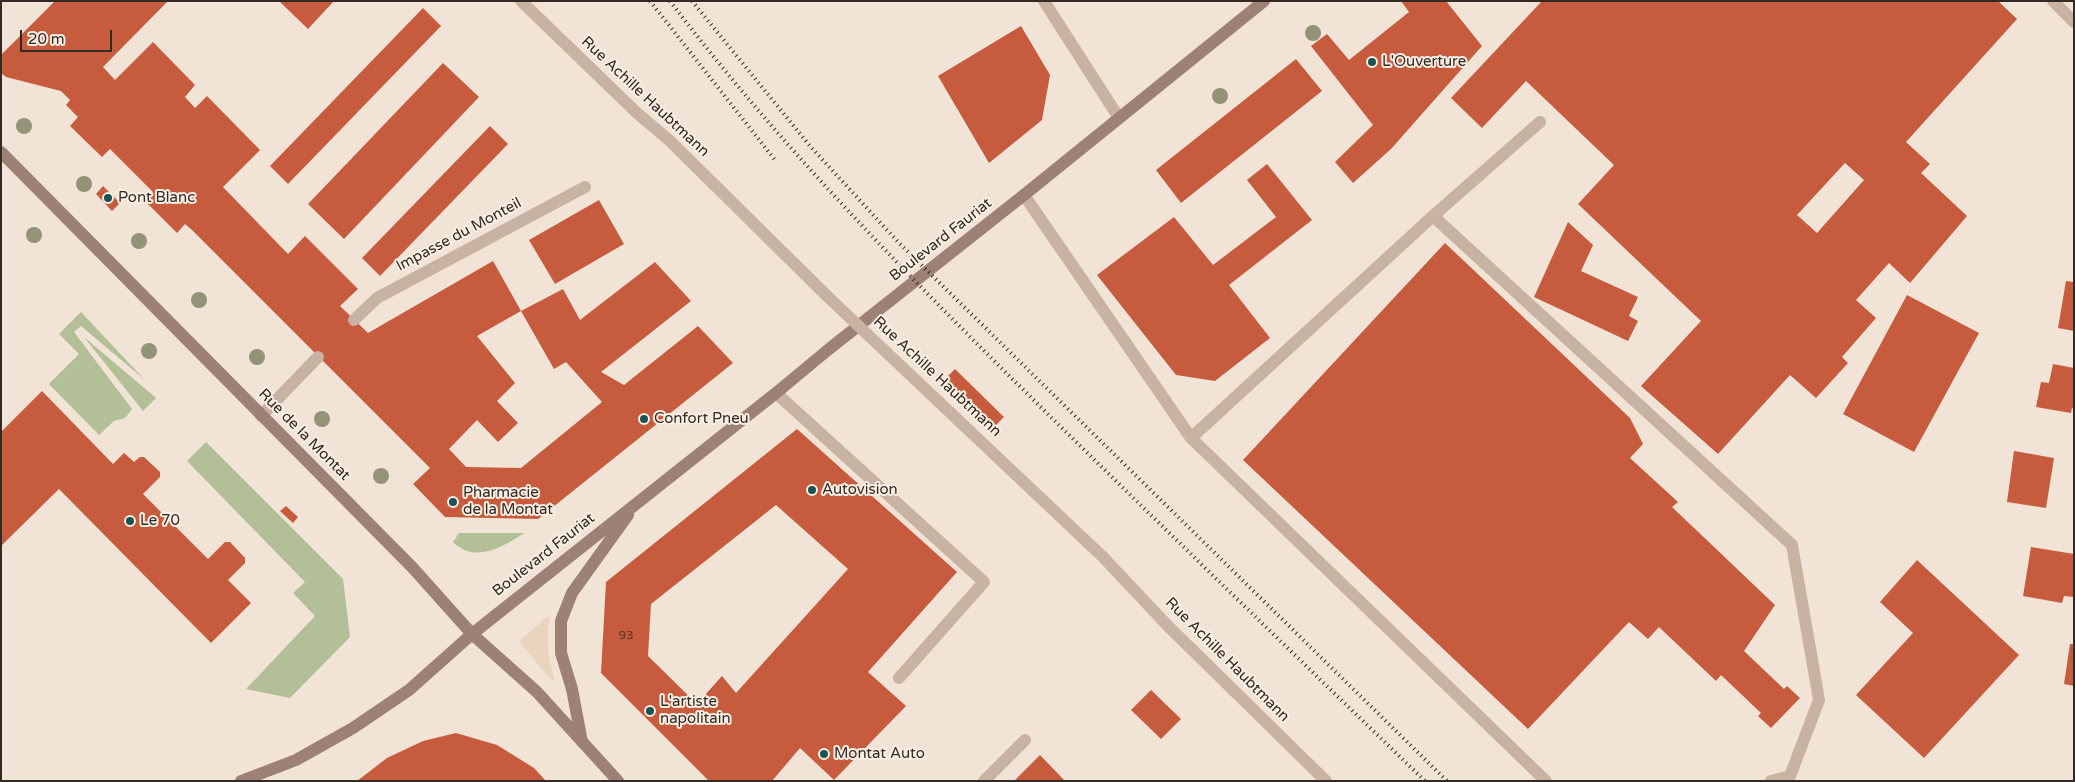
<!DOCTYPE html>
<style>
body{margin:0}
#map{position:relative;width:2075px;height:782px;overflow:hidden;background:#f1e4d6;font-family:"Varela Round",sans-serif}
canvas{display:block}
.frame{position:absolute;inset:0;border:2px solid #332925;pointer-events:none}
.scale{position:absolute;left:20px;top:30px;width:92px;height:22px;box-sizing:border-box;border:2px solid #332925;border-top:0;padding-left:6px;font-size:15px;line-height:18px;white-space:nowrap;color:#332925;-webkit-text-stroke:4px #f9eee2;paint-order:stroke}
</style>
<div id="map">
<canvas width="2075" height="782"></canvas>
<div class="frame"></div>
<div class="scale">20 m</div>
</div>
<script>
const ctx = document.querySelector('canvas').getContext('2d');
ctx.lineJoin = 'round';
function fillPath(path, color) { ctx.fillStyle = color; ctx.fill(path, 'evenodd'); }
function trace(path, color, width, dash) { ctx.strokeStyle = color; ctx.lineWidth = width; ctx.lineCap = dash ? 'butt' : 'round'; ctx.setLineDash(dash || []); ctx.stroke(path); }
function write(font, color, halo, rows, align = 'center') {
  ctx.font = font + ' "Varela Round",sans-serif'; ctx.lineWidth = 4; ctx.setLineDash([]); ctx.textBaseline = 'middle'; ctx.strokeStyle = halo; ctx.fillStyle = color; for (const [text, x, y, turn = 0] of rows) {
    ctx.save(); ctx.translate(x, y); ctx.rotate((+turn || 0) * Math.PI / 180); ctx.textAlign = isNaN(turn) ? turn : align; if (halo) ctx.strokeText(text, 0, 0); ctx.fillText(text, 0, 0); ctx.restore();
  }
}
const green = new Path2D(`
 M81,312l64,68 -64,-54 -7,6 58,77 -7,9 -11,3 -15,14 -50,-51 30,-30 -20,-20z
 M84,337l72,61 -13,13z
 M206,442l137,137 7,58 -60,61 -44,-9 69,-73 -22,-23 12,-11 -118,-121z
 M459,533h65c-21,14 -49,31 -71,9z`);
const plaza = new Path2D(`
 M548,616l2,2 -2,9v23l6,31 -6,-4 -29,-36z`);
const building = new Path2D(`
 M55,1h113l-65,66 12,13 38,-38 42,43 -10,12 10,11 12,-12 53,54 -37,37 65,67 17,-18 53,53 -18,17 28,27 125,-72 28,50 -44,25 38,47 -18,18 21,22 -20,19 -21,-22 -28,29 17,18 55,1 81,-66 -36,-40 -12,7 -33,-58 42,-22 17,31 75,-58 36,39 -90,71 23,13 74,-59 35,37 -195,156 -93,-2 -32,-33 17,-16 -238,-238 -7,-6 -8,9 -32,-32 8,-9 -43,-43 -8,8 -32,-31 8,-9 -12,-12 4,-5 -9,-9 -55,-14 -5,-4v-18z
 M279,1h55l-26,28z
 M1401,1h45l36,45 -91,103 -38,34 -18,-21 38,-37 -62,-79 16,-12 22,26 60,-48z
 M1542,1h456l19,18 -111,123 24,22 -9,9 46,43 -57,67 -21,-20 -33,37 20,18 -34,39 6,6 -32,35 -26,-23 -72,79 -77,-68 60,-65 -123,-117 36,-39 -88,-84 -44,47 -31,-30zM1845,163l19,17 -47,53 -20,-18z
 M423,8l18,18 -153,158 -18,-18z
 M1021,26l29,49 -8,45 -53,43 -51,-87z
 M1296,59l26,32 -141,112 -25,-33z
 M443,63l36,34 -135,142 -36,-35z
 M490,126l18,18 -128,132 -18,-18z
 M1267,164l45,56 -83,65 41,53 -55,43 -39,-6 -79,-100 77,-58 39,48 63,-48 -29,-37z
 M103,186l17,17 -8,8 -16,-17z
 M599,200l25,44 -69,40 -26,-44z
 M1568,222l25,23 -12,26 57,26 -9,19 9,5 -10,20 -94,-44z
 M1445,243l185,175 13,26 -13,14 48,44 -6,5 103,98 -31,46 40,38 3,-3 13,12 -29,30 -13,-12 3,-3 -40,-38 -5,6 -57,-54 -11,12 -19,-17 -101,107 -285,-269z
 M2066,281l8,1v49l-16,-3z
 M1907,295l72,38 -65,119 -71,-38z
 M2053,364l21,4v41l-2,-1 -1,5 -35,-6 5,-25 8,1z
 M955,369l49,48 -10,10 -49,-48z
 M42,391l71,73 11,-11 10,9 6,-5h4l16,15v5l-17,17 65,65 17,-17h5l15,16v5l-17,17 23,23 -40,40 -152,-154 -58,57v-114z
 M797,429l160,143 -89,100 38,34 -72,74 -34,-32 -28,33h-63l-108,-108 5,-91zM776,505l72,64 -112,124 -14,-17 -25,28 -49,-48 3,-52z
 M2014,451l40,7 -8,50 -39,-6z
 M286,506l12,11 -5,6 -13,-12z
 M2031,547l43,7v43l-10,-1 -2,7 -39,-7z
 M1917,560l102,95 -95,103 -68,-63 57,-62 -33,-31z
 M2070,644h4v42l-10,-2z
 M1151,690l30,29 -20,20 -30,-29z
 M456,733l41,12 37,23 12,13h-189l30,-23 36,-17z
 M1040,755l25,26h-51z`);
const lane = new Path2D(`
 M1024,195l167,243 355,343
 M1433,216l107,-94
 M354,320l23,-22 208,-111
 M776,393l208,189 -85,96
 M261,416l57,-59
 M1191,438l242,-222 359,329 27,155 -29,76 -19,5
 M984,781l41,-41`);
const street = new Path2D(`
 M521,1l116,112 33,28 157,155
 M1044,1l75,117
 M2053,1l21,21
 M885,351l218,206 64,68 159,156`);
const secondary = new Path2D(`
 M1,152l411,415 60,67 65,58 81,89
 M582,742l-10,-53 -11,-36v-32l11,-28 56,-78
 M241,781l55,-21 57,-32 56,-38 63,-56 304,-241 53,-44 195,-154 240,-194`);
const rail = new Path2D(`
 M650,1l125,159
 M670,1c116,153 251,288 387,422 122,120 245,239 368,358
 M692,1l118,145 88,96 549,539`);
const streetBridge = new Path2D(`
 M827,296l58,55`);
const trees = [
 [1313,33],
 [1220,96],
 [24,126],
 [84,184],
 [34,235],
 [139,241],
 [199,300],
 [149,351],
 [257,357],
 [322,419],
 [381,476]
];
const markers = [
 [1372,62,5,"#1b5254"],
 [108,198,5,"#1b5254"],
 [644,419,5,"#1b5254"],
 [812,490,5,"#1b5254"],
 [453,502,5,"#1b5254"],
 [130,521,5,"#1b5254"],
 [650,711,5,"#1b5254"],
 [824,754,5,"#1b5254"]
];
const numberNames = [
 ["93",626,636]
];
const poiNames = [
 ["L'Ouverture",1382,62],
 ["Pont Blanc",118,198],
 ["Confort Pneu",654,419],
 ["Autovision",822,490],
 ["Pharmacie",463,493],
 ["de la Montat",463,510],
 ["Le 70",140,521],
 ["L'artiste",660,702],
 ["napolitain",660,719],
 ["Montat Auto",834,754]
];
const streetNames = [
 ["Rue Achille Haubtmann",645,97,43],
 ["Impasse du Monteil",459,235,-28],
 ["Boulevard Fauriat",941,240,-38],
 ["Rue Achille Haubtmann",937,377,43],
 ["Rue de la Montat",304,435,45],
 ["Boulevard Fauriat",544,555,-38],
 ["Rue Achille Haubtmann",1227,660,45]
];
fillPath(green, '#b3bf97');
fillPath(plaza, '#e9d4bd');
fillPath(building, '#c75b3e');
trace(lane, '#c8b3a3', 12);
trace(street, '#c8b3a3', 12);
trace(secondary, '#9c8174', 12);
trace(rail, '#332925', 4, [1, 4]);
trace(streetBridge, '#c8b3a3', 12);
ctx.fillStyle = '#929377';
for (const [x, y] of trees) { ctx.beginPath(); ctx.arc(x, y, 8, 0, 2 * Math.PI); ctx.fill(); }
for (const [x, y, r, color] of markers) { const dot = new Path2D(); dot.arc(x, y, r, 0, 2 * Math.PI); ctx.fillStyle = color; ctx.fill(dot); trace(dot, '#f9eee2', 2); }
write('12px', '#58362b', null, numberNames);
write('15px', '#332925', '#f9eee2', poiNames, 'left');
write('15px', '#332925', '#f9eee2', streetNames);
</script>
